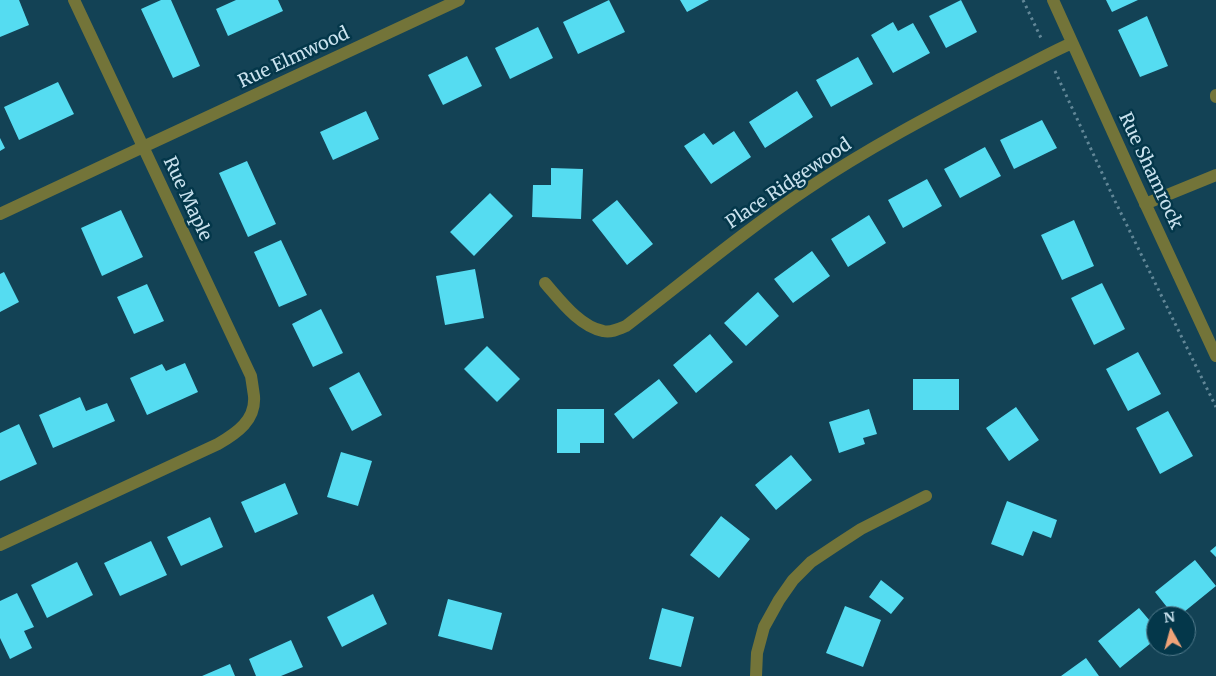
<!DOCTYPE html>
<style>
body{margin:0}
#map{position:relative;width:1216px;height:676px;overflow:hidden;background:#134255;font-family:Merriweather,serif}
canvas{display:block}
.north{position:absolute;left:1146px;top:606px;width:50px;height:50px;box-sizing:border-box;background:#04374a;border:1px solid #537b8c;border-radius:50%;rotate:353deg;font-size:14px;font-weight:700;line-height:20px;text-align:center;color:#cae2ee}
.north::after{content:'';display:block;margin:auto;width:18px;height:22px;background:#f0a378;clip-path:polygon(50% 0,100% 100%,50% 72%,0 100%)}
</style>
<div id="map">
<canvas width="1216" height="676"></canvas>
<div class="north">N</div>
</div>
<script>
const ctx = document.querySelector('canvas').getContext('2d');
ctx.lineJoin = 'round';
function fillPath(path, color) { ctx.fillStyle = color; ctx.fill(path, 'evenodd'); }
function trace(path, color, width, dash) { ctx.strokeStyle = color; ctx.lineWidth = width; ctx.lineCap = dash ? 'butt' : 'round'; ctx.setLineDash(dash || []); ctx.stroke(path); }
function write(font, color, halo, rows, align = 'center') {
  ctx.font = font + ' Merriweather,serif'; ctx.lineWidth = 5; ctx.setLineDash([]); ctx.textBaseline = 'middle'; ctx.strokeStyle = halo; ctx.fillStyle = color; for (const [text, x, y, turn = 0] of rows) {
    ctx.save(); ctx.translate(x, y); ctx.rotate((+turn || 0) * Math.PI / 180); ctx.textAlign = isNaN(turn) ? turn : align; if (halo) ctx.strokeText(text, 0, 0); ctx.fillText(text, 0, 0); ctx.restore();
  }
}
const building = new Path2D(`
 M0,0h19l10,25 -29,12z
 M161,0h10l29,66 -27,12 -32,-69z
 M236,0h42l5,11 -55,25 -12,-27z
 M609,0l16,32 -47,22 -15,-32z
 M680,0h29l-22,12z
 M961,0l16,32 -31,16 -17,-32z
 M1106,0h32l-26,12z
 M1147,16l21,50 -28,11 -22,-47z
 M893,22l5,9 15,-8 17,30 -37,20 -22,-38z
 M538,27l15,31 -43,21 -15,-31z
 M467,56l15,30 -39,19 -15,-30z
 M858,57l15,27 -42,23 -15,-27z
 M58,82l16,32 -55,26 -15,-33z
 M797,91l16,26 -48,31 -16,-26z
 M366,111l13,28 -46,21 -13,-28z
 M1042,120l15,28 -43,21 -14,-29z
 M734,131l17,26 -40,27 -27,-38 20,-13 9,12z
 M0,138l5,10 -5,3z
 M985,147l16,29 -41,22 -16,-29z
 M247,161l29,63 -28,13 -29,-64z
 M551,168l32,1 -2,50 -49,-2 1,-32h18z
 M927,179l15,27 -39,22 -15,-28z
 M490,193l23,23 -39,40 -24,-24z
 M617,200l36,44 -26,21 -35,-45z
 M121,210l22,47 -41,19 -21,-48z
 M869,215l17,28 -38,24 -17,-28z
 M1074,220l20,46 -32,14 -21,-45z
 M281,240l26,55 -28,12 -25,-55z
 M812,251l18,25 -37,27 -19,-24z
 M475,269l9,49 -39,7 -9,-49z
 M4,272l15,30 -19,10v-38z
 M1102,283l23,46 -31,16 -23,-47z
 M147,284l17,37 -30,13 -17,-37z
 M758,292l21,24 -33,30 -22,-23z
 M321,309l22,44 -30,14 -21,-43z
 M710,334l23,28 -37,31 -23,-28z
 M487,346l33,33 -23,23 -33,-33z
 M1138,352l23,42 -33,17 -22,-42z
 M185,363l13,29 -51,23 -17,-37 32,-14 4,7z
 M359,372l23,43 -30,16 -23,-43z
 M659,379l19,24 -45,36 -19,-25z
 M913,379h46v31h-46z
 M80,397l6,14 21,-8 8,18 -62,27 -14,-33z
 M1016,407l23,33 -30,21 -23,-33z
 M557,409h47v34h-24v10h-23z
 M869,409l8,25 -14,4 2,6 -26,9 -10,-31z
 M1168,411l25,45 -33,18 -24,-46z
 M19,424l18,40 -37,17v-48z
 M341,452l31,9 -14,45 -31,-9z
 M791,455l21,25 -36,30 -21,-25z
 M285,483l13,31 -43,19 -14,-31z
 M1007,501l50,19 -6,18 -18,-7 -10,25 -32,-12z
 M721,516l29,23 -31,39 -29,-23z
 M210,517l13,30 -42,19 -14,-29z
 M151,541l16,34 -47,21 -16,-33z
 M1216,546v11l-6,-6z
 M1195,560l21,26 -37,30h-5l-19,-24z
 M77,562l16,33 -46,23 -16,-33z
 M881,580l23,18 -13,16 -22,-17z
 M17,593l17,34 -10,4 8,17 -22,11 -10,-21v-37z
 M373,594l14,30 -45,23 -15,-30z
 M448,599l54,14 -10,37 -54,-14z
 M845,606l36,14 -18,47 -37,-14z
 M662,608l32,9 -13,50 -32,-8z
 M1139,608l17,20v11l-36,29 -22,-27z
 M291,640l12,27 -22,9h-25l-7,-17z
 M1086,658l13,18h-38z
 M230,664l5,12h-33z`);
const path = new Path2D(`
 M1023,0l18,38
 M1055,71l59,128 102,208`);
const minor = new Path2D(`
 M1053,0l85,188 78,168
 M1216,95v2
 M1145,204l71,-29
 M0,214l143,-67 316,-147
 M545,283c15,17 35,44 58,48 8,2 16,-2 23,-5 60,-46 118,-95 181,-137 61,-41 126,-75 191,-109 25,-12 49,-26 74,-37
 M0,545l218,-101c19,-11 38,-24 36,-48 -1,-7 -2,-14 -3,-20l-177,-376
 M756,676l1,-23 7,-26 15,-27 14,-20 18,-18 27,-18 23,-15 65,-33`);
const streetNames = [
 ["Rue Elmwood",294,58,-25],
 ["Rue Shamrock",1150,171,65],
 ["Place Ridgewood",789,184,-34],
 ["Rue Maple",187,199,65]
];
fillPath(building, '#55dcf1');
trace(path, '#628797', 3, [2.5, 4]);
trace(minor, '#737439', 12);
write('18px', '#cae2ee', '#04374a', streetNames);
</script>
